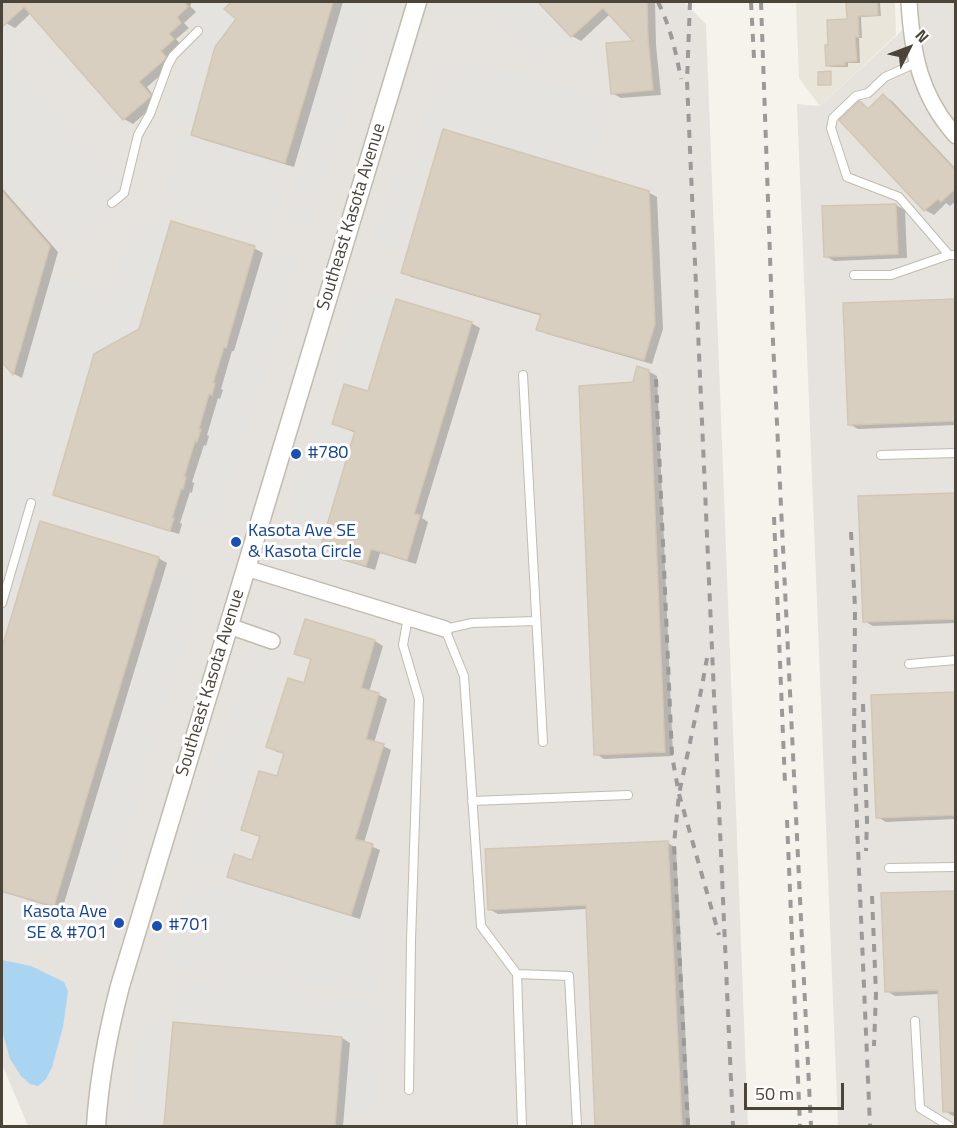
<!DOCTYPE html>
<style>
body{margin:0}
#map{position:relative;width:957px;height:1128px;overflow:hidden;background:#f6f3ec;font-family:"Titillium Web",sans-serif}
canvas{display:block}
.frame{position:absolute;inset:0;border:3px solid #4b4439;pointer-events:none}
.north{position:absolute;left:879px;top:18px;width:60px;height:60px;-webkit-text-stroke:4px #fff;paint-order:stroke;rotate:48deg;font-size:16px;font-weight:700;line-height:24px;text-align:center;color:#4b4439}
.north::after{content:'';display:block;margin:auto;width:21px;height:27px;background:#4b4439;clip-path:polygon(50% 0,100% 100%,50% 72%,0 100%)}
.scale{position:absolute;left:744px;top:1083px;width:100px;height:27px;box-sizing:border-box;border:3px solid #4b4439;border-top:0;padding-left:8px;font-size:18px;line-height:21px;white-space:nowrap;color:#4b4439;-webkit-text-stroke:4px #fff;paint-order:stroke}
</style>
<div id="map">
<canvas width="957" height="1128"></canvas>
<div class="frame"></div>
<div class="north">N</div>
<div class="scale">50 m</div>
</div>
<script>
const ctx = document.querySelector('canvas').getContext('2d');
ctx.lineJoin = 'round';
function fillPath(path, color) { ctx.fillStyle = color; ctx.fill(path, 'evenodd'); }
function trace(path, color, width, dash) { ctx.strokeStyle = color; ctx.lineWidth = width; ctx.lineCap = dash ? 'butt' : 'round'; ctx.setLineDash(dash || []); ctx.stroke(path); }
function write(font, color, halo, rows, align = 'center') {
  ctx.font = font + ' "Titillium Web",sans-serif'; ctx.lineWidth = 6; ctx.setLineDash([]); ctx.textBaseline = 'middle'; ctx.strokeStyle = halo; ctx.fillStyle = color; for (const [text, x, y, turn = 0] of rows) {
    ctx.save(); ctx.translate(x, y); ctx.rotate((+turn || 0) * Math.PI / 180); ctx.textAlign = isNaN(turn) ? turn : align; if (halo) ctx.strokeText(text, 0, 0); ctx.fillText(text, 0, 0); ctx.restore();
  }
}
const residential = new Path2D(`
 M796,2h99l1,33 -76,71 -21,-28z`);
const industrial = new Path2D(`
 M2,2h682l22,22 42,1102h-720l-26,-62z
 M918,2h37v1124h-117l-41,-1022 23,2 98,-90z`);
const parking = new Path2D(`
 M199,2h32l-6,7 11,10 -21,28 -22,79 -29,-7z
 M341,2h37l-69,228 -24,-7 20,-67 -10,-3z
 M477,2h61l33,35 -33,28z
 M2,49l128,145 -61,54 -67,-76z
 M460,58l153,44 -26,70 -149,-44 -37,120 -27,-8 24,-79 13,3 28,-99 16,5z
 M181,134l109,34 -22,74 -96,-29 3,-9 -14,-5z
 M134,217l35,10 -30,102 -45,25 -38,132 -16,-5 -4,12 139,44 -5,16 -139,-42 -4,13 11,3 -36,121v-207l49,-164 54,16 5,-2z
 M274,251l25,8 -82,270 -37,-11 79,-260 11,4z
 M358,287l38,12 -28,92 -38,-11z
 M319,421l36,10 -36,121 -38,-12z
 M164,571l38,12 -98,326 -38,-12z
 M262,606l36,12 -76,253 -37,-11z
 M227,877l124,38 3,-10 29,7 -3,56 -7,25 -81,-11 2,-15 -77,-10 -1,18 -53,-8 5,-40 19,1 -6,-16 11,-31 31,9z
 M2,905l59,18 -9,31 -50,-15z
 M219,960l74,9 -2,22 93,14 -10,109 -38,-4 6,-73 -167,-14 2,-42 40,4z
 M140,1019l28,2 -9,105h-29z`);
const water = new Path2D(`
 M2,960l29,6 33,16 4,9 -5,36 -11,40 -6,12 -8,7 -8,-2 -9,-8 -11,-17 -8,-29z`);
const shadow = new Path2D(`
 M2,2h190l-2,4 6,6 -12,11 5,5 -13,11 5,6 -13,11 6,6 -2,3 -25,22 11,15 -25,22 -9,-5 -93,-106 -16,15 -9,-5 -4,-5z
 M233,2h110l-49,165 -93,-28 -9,-5 46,-116 -11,-9z
 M540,2h115l1,43 5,50 -40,3 -9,-5 24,-51 -26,-28 -29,27 -9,-5z
 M847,2h33l1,14 -20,1 1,21h-3l1,25h-12v4h-17l-3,-2 2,-19 18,-25z
 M884,96l8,5 64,68v32l-6,5 -4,-3 -12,12 -9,-5 -65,-107 10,6z
 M2,188l56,64 -36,126 -8,-4 -11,-13 -1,1z
 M648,192l9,5 6,132 -11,35 -105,-30 -9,-5 4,-13 -131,-39 -8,-5z
 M896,205l9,5 2,48 -73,3 -9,-5 -2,-48z
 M254,248l9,5 -29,98h-2l-11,38 2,1 -3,9 -2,-1 -11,37 2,1 -3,10 -2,-1 -12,37 2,1 -2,10 -2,-1 -10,31 2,1 -3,10 -116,-35 -9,-5 86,-164z
 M956,300v125l-98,4 -9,-5z
 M471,323l9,5 -58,190 6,4 -12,42 -36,-11 -5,17 -46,-14 -8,-5 35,-118 -13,-5 -9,-4 35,-31z
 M648,371l9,5 16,380 -69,3 -8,-5 38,-371z
 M956,494v129l-83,3 -9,-5z
 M41,523l117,35 9,5 -105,347 -60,-18v-239z
 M306,620l69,21 8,5 -14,46 10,3 8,4 -13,44 9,3 8,4 -27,93 16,7 -20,69 -123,-38 -8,-4 24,-15 8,-25 -9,-3 -9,-5 35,-51 7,-24 -8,-2 -9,-5 37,-62 8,-25 -17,-7z
 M956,693v126l-70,3 -9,-5z
 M668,843l8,5 14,278h-94l-9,-217 -89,5 -9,-5z
 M956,892v223l-3,1 -8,-5 -5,-117 -45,2 -8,-5z
 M174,1024l168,14 8,5 -7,83h-178z`);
const building = new Path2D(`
 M2,2h182l4,5 -11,10 4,6 -12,11 5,5 -13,12 5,6 -2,3 -25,22 12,13 -1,2 -27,23 -99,-113 -22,20z
 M231,2h102l-48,161 -94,-28 24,-88 21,-28 -12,-10z
 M538,2h109l1,37 5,51 -42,4 -5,-51 27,-2 -30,-33 -32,29z
 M846,2h31l1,13 -20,1 1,21h-4l2,24 -13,1 1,3 -19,1 -1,-21h3l-1,-25 20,-1z
 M831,71v14h-13v-13z
 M883,94l73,77v17l-15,14 -3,-3 -14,12 -85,-91 20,-19h1l8,8z
 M443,129l206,62 6,133 -11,36 -108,-30 5,-16 -140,-41z
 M2,191l48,55 -37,129 -11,-13z
 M896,204l2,50 -74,3 -2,-51z
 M171,221l84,25 -29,102 -2,-1 -11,36h2l-3,12 -3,-1 -10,35h2l-4,13 -2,-1 -11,36h2l-3,12h-2l-9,29h2l-4,13 -117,-36 41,-141 45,-25z
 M396,299l76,23 -58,192 6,1 -13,45 -36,-11 -5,17 -47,-14 36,-121 -23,-7 12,-40 24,7z
 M956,299v122l-108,4 -5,-122z
 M637,366l12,4 16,382 -71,3 -15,-369 54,-4z
 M956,493v126l-93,3 -5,-126z
 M40,521l119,36 -105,349 -52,-15v-243z
 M305,619l70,21 -14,48 18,5 -13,46 18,5 -29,95 18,5 -22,71 -124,-38 7,-23 18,6 8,-24 -19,-6 18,-59 18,5 7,-23 -18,-6 22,-69 16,5 7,-24 -17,-5z
 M956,692v123l-80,3 -5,-123z
 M668,841l14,285h-87l-9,-221 -98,5 -3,-61z
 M956,891v220l-13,1 -5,-122 -53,2 -4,-99z
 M173,1022l169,15 -7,89h-171z`);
const service = new Path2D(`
 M916,63l-31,14 -17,16 -12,3 -23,22 -2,10 16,49 52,20 50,58h7
 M112,203l12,-10 14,-58 12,-21 18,-49 5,-9 25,-25
 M854,275h37l58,-20
 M523,375l20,367
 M881,455l75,-2
 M2,603l29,-100
 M408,617l-5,28 16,54 -8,241 -2,150
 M909,664l47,-4
 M472,801l156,-6
 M889,868l67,-1
 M517,974l52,2 8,150
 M915,1021l5,87 29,18
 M522,1126l-5,-152 -36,-48 -17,-250 -19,-47 27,-6 64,-2`);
const minor = new Path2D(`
 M909,2c3,51 11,94 47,134
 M246,568l199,61
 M229,626l43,15`);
const tertiary = new Path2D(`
 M96,1126c3,-47 12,-94 24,-140l297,-984`);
const rail = new Path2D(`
 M658,2c12,24 18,50 23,77
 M690,2l-3,79 46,1045
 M751,2l3,56
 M761,2l12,339 38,785
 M656,379l16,377 7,38 40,141
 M774,517l11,267
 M851,532l4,75 -1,148 16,371
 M863,704l4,117 -1,30
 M787,820l13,306
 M872,896l4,98 -2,52
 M688,1126l-14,-282 5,-50 23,-108 5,-28`);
const markers = [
 [296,454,6,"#1a4fb4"],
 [236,542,6,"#1a4fb4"],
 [119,923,6,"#1a4fb4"],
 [157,926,6,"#1a4fb4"]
];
const streetNames = [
 ["Southeast Kasota Avenue",352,217,-73],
 ["Southeast Kasota Avenue",211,683,-73]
];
const transitNames = [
 ["#780",308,454],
 ["Kasota Ave SE",248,532],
 ["& Kasota Circle",248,553],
 ["Kasota Ave",107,913,"right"],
 ["SE & #701",107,934,"right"],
 ["#701",169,926]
];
fillPath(residential, '#eae5da');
fillPath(industrial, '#e6e2dd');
fillPath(parking, '#e5e3e0');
fillPath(water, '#a9d4f2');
fillPath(shadow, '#0003');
fillPath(building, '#d8cfc1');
trace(building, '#d3c7b4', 1.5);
trace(service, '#c2bbae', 10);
trace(minor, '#c2bbae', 18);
trace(tertiary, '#c2bbae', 21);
trace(service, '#fff', 8);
trace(minor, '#fff', 15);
trace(tertiary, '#fff', 18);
trace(rail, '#9a9a9a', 4, [8, 8]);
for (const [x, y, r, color] of markers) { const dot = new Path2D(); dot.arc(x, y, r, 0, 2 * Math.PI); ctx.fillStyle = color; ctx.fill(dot); trace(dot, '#fff', 2); }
write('18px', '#4b4439', '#fff', streetNames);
write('18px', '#164399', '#fff', transitNames, 'left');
</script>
